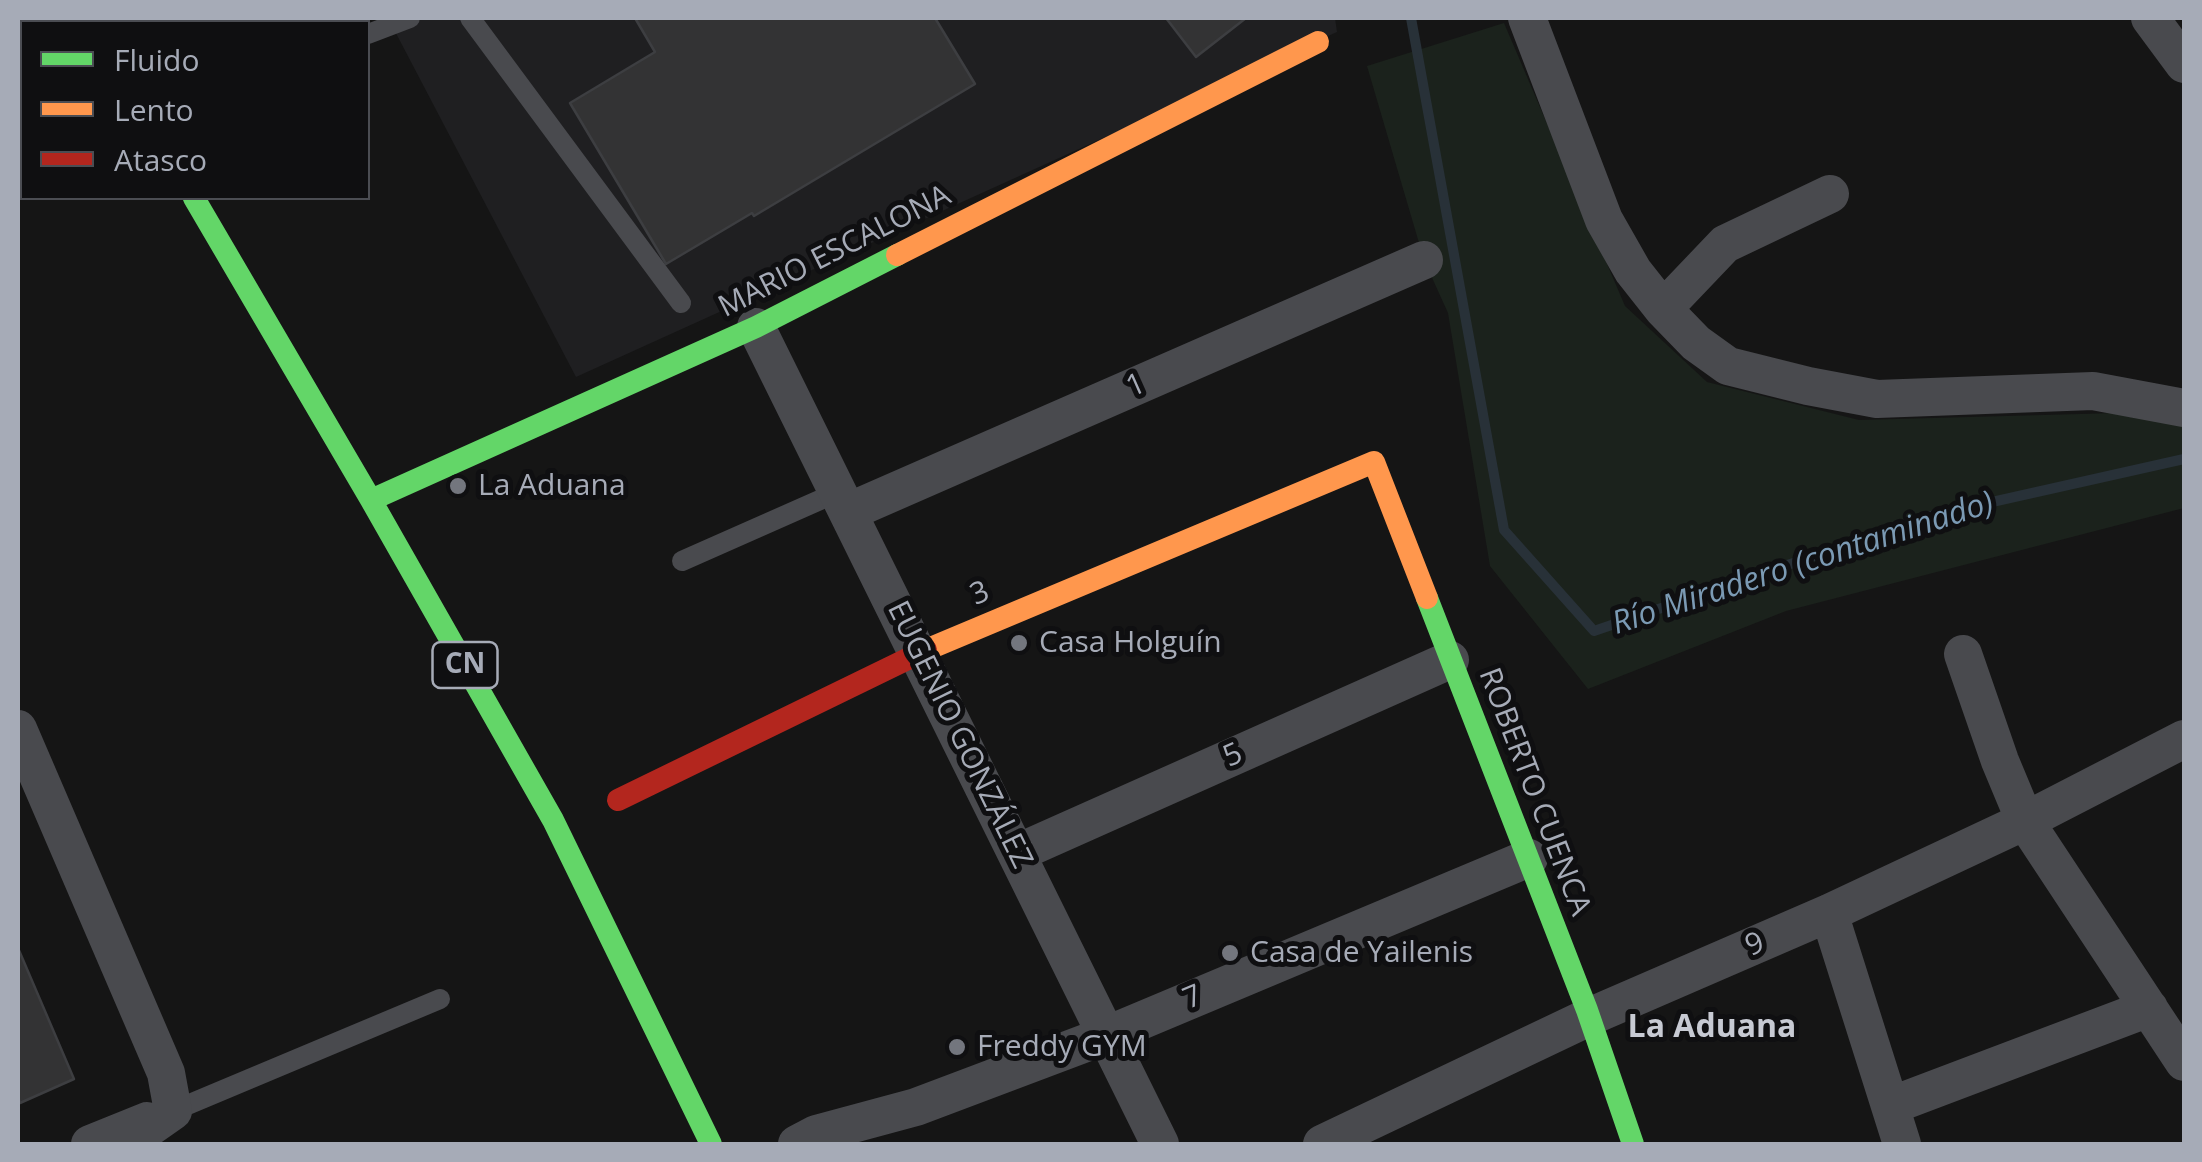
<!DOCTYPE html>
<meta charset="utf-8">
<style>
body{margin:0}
#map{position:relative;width:2202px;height:1162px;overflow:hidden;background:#151515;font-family:"Open Sans",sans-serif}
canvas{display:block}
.frame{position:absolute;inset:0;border:20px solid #a6abb7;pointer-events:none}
.legend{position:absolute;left:20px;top:20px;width:350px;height:180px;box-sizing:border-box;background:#0f0f11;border:2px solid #4b4d53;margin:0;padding:12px 18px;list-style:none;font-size:30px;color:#a6abb7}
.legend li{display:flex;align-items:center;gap:20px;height:50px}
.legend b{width:50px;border:2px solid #4b4d53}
</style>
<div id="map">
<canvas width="2202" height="1162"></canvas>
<div class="frame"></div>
<ul class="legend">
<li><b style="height:12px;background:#63d668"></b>Fluido</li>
<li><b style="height:12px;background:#ff974d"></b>Lento</li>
<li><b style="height:12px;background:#b3261e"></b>Atasco</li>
</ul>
</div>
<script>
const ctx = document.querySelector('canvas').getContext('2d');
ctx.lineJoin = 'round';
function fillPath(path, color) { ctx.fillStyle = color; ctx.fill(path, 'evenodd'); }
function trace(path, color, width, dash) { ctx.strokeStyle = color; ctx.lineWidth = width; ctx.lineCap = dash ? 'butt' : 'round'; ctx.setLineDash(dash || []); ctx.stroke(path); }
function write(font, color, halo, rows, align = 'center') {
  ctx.font = font + ' "Open Sans",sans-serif'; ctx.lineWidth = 10; ctx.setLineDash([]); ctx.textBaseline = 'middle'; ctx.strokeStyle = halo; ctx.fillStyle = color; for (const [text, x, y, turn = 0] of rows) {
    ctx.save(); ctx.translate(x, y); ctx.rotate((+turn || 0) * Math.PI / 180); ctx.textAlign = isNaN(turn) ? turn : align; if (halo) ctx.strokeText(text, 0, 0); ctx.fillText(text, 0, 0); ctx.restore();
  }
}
const built = new Path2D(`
 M388,18h947l2,14 -761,345z`);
const green = new Path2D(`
 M1504,23l121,283 82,76 152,38 295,-8 30,9v87l-398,103 -198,78 -98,-123 -42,-253 -24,-53 -57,-194z`);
const stream = new Path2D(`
 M1411,18l93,512 90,101 340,-116 250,-56`);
const building = new Path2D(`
 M635,18h300l40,66 -221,132 -2,-3 -86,51 -96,-161 85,-51z
 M1166,18h80l-50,39z
 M18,948l56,131 -54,24 -2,-6z`);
const lane = new Path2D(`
 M470,18l211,285
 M368,34l42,-16
 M682,561l156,-69
 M173,1111l267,-112`);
const street = new Path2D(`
 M1527,18l77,202 29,51 30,38 33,34 32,23 80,20 69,13 216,-8 91,17
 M2150,18l34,46
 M1663,309l62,-65 105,-50
 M756,327l404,817
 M848,512l576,-252
 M1963,654l37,107 25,60 159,241
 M18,729l148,344 7,38 -47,33
 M1017,853l433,-193
 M1829,913l73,231
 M1890,1106l259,-98
 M90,1144l57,-23
 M797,1144l19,-10 100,-27 191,-72 422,-177
 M1322,1144l267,-127 240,-104 196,-92 159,-82`);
const fast = new Path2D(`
 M84,18l3,4
 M194,198l177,302 182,320 158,324
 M371,500l385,-173 141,-72
 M1427,598l160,412 46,134`);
const slow = new Path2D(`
 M897,255l421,-213
 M926,650l448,-188 53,136`);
const jam = new Path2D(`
 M618,800l308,-150`);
const markers = [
 [458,486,10,"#73767e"],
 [1019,643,10,"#73767e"],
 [1230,953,10,"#73767e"],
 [957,1047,10,"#73767e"]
];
const shields = [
 [465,665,65]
];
const shieldNames = [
 ["CN",465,665]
];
const streetNames = [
 ["MARIO ESCALONA",835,252,-27],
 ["1",1136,386,-24],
 ["3",980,594,-23],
 ["EUGENIO GONZÁLEZ",959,735,64],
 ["5",1233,756,-24],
 ["ROBERTO CUENCA",1534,792,69],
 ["9",1755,945,-23],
 ["7",1193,998,-23]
];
const poiNames = [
 ["La Aduana",478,486],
 ["Casa Holguín",1039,643],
 ["Casa de Yailenis",1250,953],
 ["Freddy GYM",977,1047]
];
const waterNames = [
 ["Río Miradero (contaminado)",1803,564,-18]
];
const neighbourhoodNames = [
 ["La Aduana",1712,1028]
];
fillPath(built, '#1f1f21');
fillPath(green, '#1b221c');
trace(stream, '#283138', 10);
fillPath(building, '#333334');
trace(building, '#3d3e41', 2.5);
trace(lane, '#494a4e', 20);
trace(street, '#494a4e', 38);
trace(fast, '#63d668', 22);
trace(slow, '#ff974d', 22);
trace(jam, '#b3261e', 22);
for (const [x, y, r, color] of markers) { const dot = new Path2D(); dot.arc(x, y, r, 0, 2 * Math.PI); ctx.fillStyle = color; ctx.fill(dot); trace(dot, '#0f0f11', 4); }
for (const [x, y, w] of shields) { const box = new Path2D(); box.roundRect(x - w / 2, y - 23, w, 46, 8); ctx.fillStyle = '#0f0f11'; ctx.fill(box); trace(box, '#a6abb7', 2.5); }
write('bold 28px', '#a6abb7', null, shieldNames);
write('30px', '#a6abb7', '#0f0f11', streetNames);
write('30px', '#a6abb7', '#0f0f11', poiNames, 'left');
write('italic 32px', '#7b9ab4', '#0f0f11', waterNames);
write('bold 32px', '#c7cad3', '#0f0f11', neighbourhoodNames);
</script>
